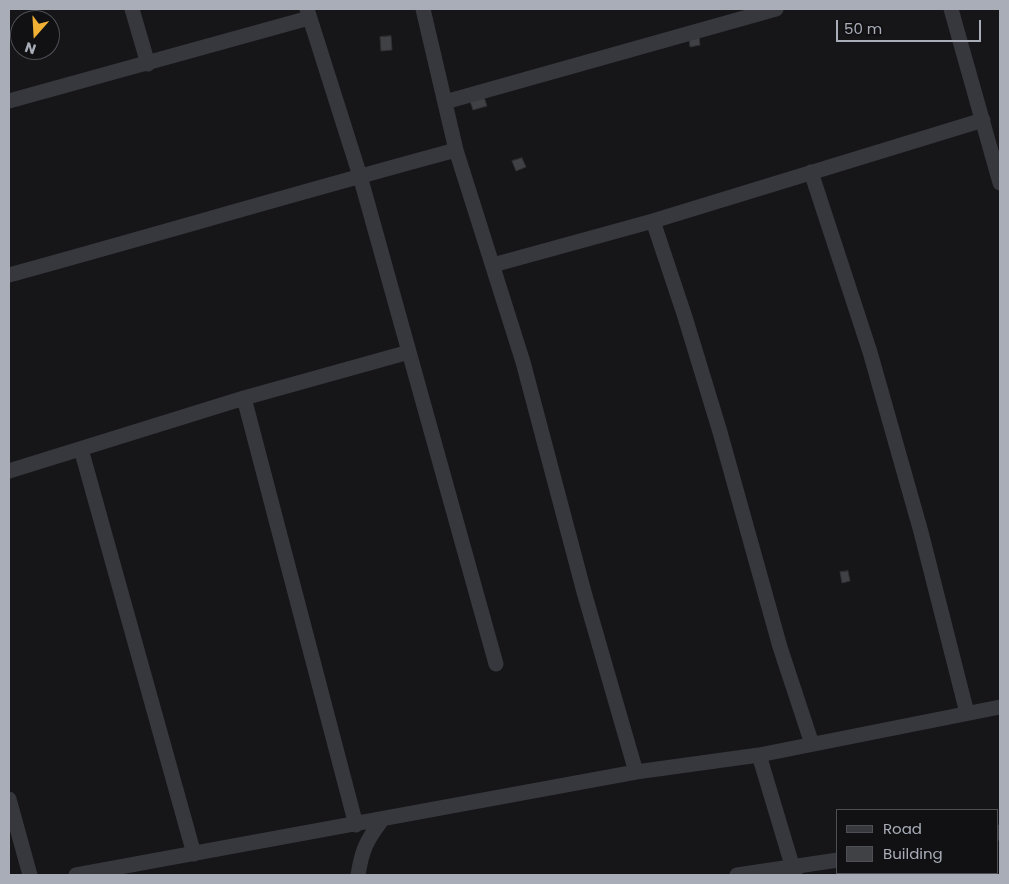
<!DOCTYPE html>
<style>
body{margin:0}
#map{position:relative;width:1009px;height:884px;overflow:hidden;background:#161618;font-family:Poppins,sans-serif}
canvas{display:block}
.frame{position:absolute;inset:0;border:10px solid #a8adb8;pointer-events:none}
.legend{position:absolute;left:836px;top:809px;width:162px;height:65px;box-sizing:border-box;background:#111113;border:1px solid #4d4f55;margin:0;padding:6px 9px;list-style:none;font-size:15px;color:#a8adb8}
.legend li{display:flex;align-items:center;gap:10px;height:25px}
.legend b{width:25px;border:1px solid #4d4f55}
.north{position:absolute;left:10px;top:10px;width:50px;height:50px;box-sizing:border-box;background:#111113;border:1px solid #4d4f55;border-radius:50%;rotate:199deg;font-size:14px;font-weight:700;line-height:20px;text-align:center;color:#a8adb8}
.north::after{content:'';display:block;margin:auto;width:18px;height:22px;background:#f2b134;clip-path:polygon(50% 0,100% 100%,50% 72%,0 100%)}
.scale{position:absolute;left:836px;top:20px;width:145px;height:22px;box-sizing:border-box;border:2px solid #a8adb8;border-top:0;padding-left:6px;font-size:15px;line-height:18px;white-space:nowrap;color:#a8adb8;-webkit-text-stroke:4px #111113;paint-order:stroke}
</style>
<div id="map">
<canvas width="1009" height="884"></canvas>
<div class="frame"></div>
<ul class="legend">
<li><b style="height:6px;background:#37383d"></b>Road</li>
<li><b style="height:14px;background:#404145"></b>Building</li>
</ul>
<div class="north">N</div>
<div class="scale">50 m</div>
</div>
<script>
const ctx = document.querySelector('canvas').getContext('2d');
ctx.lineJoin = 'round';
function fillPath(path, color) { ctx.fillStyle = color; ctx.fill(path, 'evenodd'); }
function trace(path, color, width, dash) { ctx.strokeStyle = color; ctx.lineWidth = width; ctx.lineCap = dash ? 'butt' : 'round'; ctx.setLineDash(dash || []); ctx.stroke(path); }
const building = new Path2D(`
 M391,36l1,14 -11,1 -1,-14z
 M699,36l1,9 -10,2 -1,-9z
 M484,97l3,9 -14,4 -3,-9z
 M522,158l4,9 -10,4 -4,-10z
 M848,571l2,10 -8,2 -2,-11z`);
const minor = new Path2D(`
 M132,9l16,55
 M307,9l53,167 136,488
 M423,9l33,141 67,212 61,230 52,180
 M951,9l49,174
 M9,101l300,-83
 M445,102l331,-93
 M811,172l59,180 51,180 46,181
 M653,221l32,96 35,115 60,215 32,97
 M493,265l160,-44 330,-101
 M9,275c149,-41 298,-85 447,-125
 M244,398l112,427
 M81,449l113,405
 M9,471l235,-73 165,-46
 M759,755l36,120
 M9,799l21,76
 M998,833l2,-1
 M891,873l1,2
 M76,875l560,-103 123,-17 241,-48
 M358,875c4,-25 8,-34 24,-55
 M737,875l101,-15`);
fillPath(building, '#404145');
trace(building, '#303034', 1);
trace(minor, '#37383d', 15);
</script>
